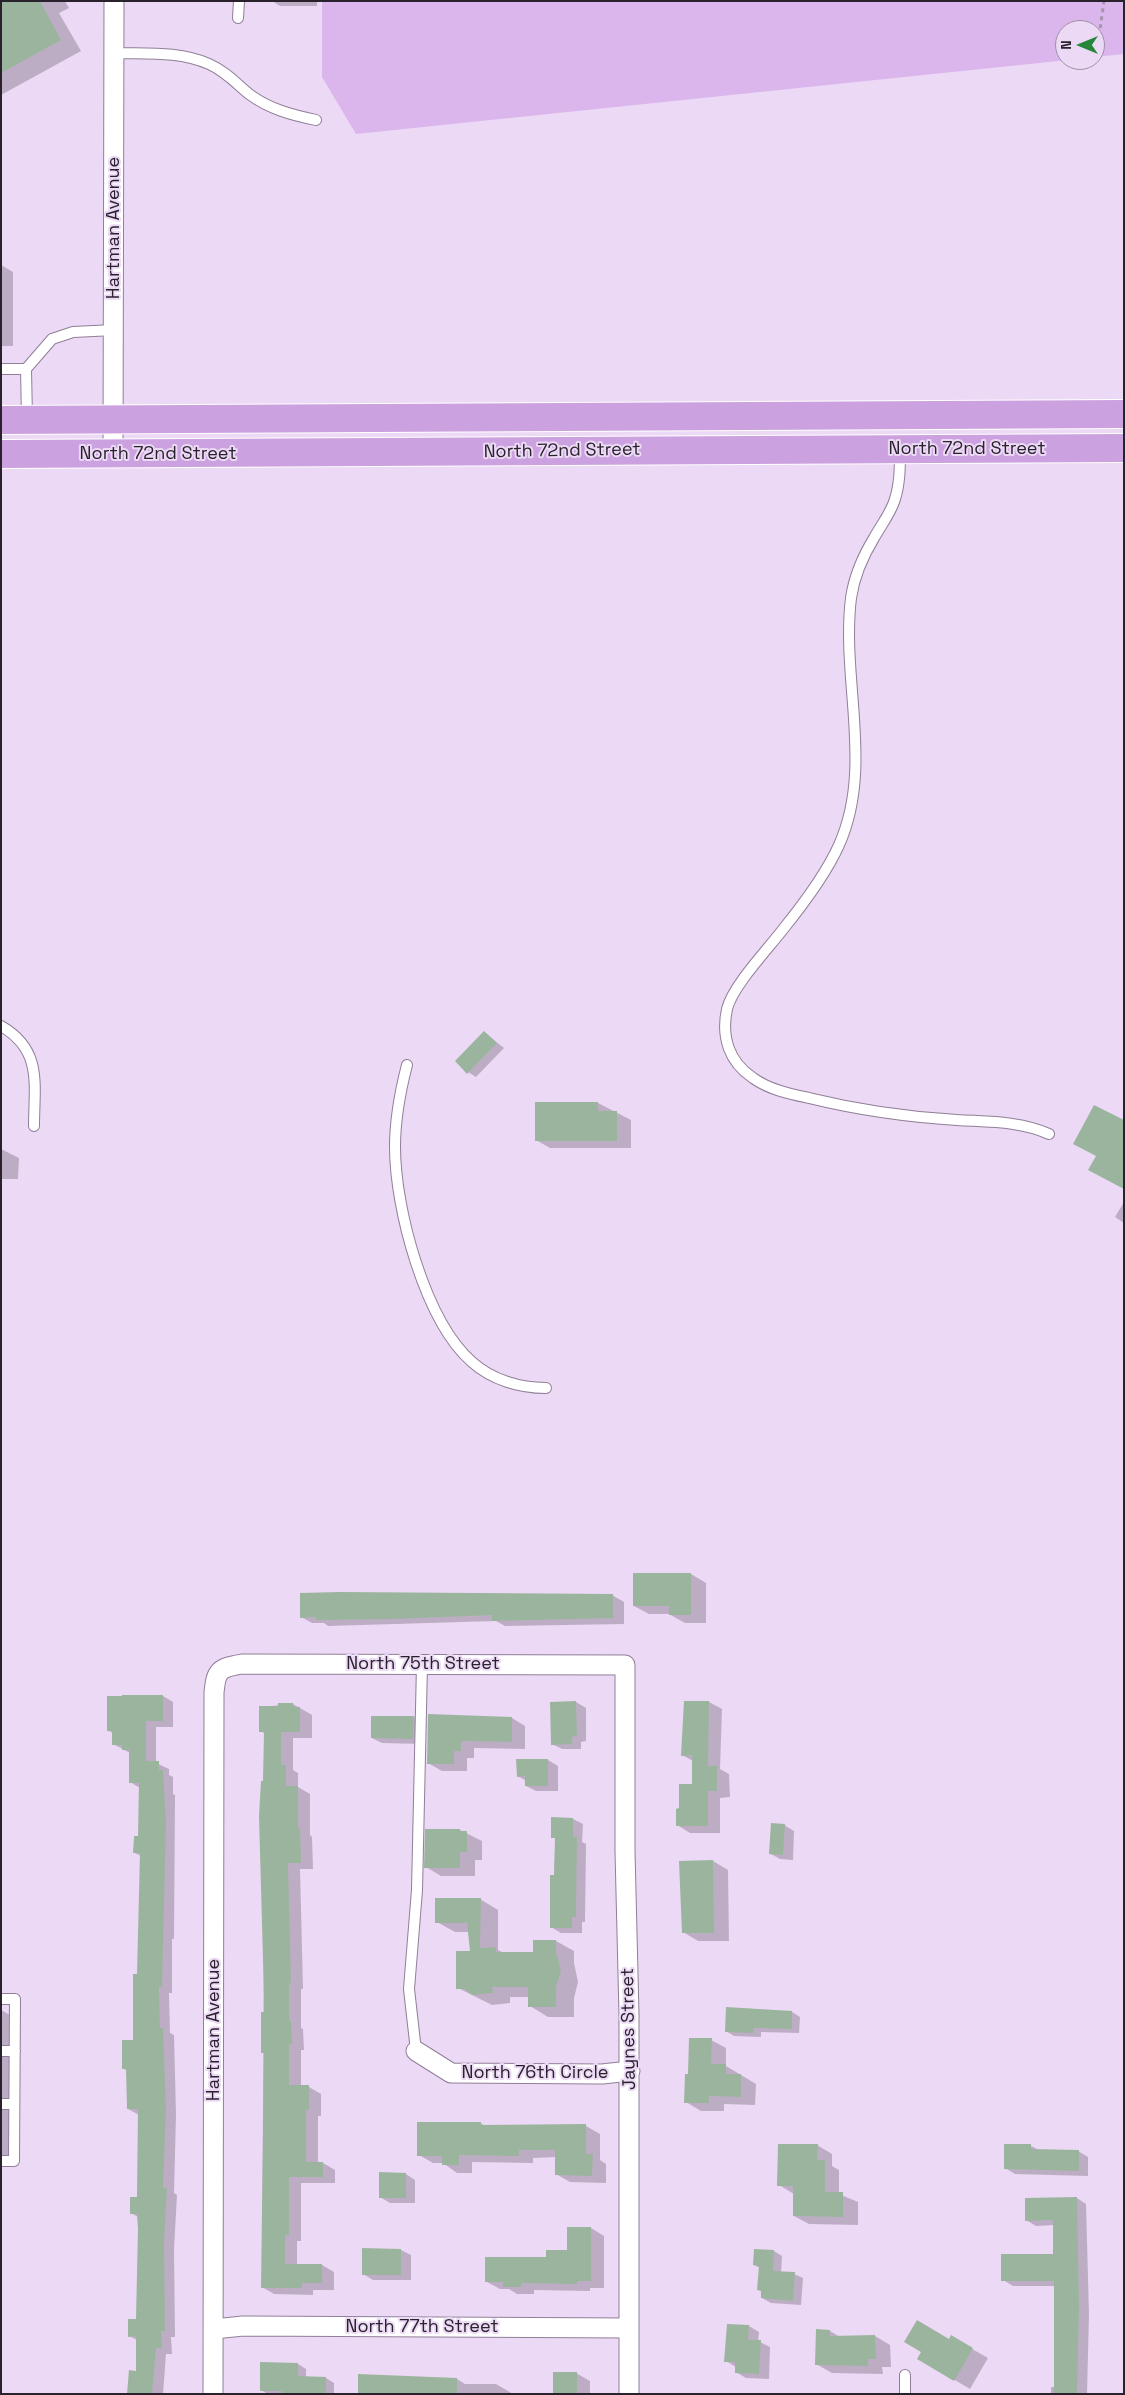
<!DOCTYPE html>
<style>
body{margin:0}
#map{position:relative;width:1125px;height:2395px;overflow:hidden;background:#ecd9f5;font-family:"Space Grotesk",sans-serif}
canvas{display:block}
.frame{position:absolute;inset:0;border:2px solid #29222d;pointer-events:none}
.north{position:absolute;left:1055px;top:20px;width:50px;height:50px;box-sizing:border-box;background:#ecd9f5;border:1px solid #9e90a5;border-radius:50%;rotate:270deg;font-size:14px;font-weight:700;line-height:20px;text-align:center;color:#29222d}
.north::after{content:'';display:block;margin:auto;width:18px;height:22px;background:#26873b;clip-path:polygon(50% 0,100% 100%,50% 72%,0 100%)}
</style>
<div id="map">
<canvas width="1125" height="2395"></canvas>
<div class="frame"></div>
<div class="north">N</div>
</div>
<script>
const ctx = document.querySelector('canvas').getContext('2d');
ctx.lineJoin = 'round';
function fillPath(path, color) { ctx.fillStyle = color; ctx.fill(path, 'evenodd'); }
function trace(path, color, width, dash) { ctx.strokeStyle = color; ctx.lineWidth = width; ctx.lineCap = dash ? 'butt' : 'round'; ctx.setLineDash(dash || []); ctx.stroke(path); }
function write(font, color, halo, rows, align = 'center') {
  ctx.font = font + ' "Space Grotesk",sans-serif'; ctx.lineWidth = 4; ctx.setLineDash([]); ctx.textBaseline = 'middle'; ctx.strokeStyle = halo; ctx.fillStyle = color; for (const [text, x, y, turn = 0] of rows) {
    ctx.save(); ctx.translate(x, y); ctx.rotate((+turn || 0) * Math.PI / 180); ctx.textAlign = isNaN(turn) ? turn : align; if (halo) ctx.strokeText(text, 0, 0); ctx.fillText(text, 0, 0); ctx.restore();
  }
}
const green = new Path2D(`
 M322,1h802v53l-29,3v-27h-30v30h3l-712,74 -34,-57z`);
const shadow = new Path2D(`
 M3,1h62l4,7 -10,5 22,38 -80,44z
 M272,1h45v5h-37z
 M1,265l12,7v74h-12z
 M485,1033l19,15 -28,29 -8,-5z
 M598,1103l33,17v28h-81l-14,-8z
 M1,1149l18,9 -1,21h-17z
 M1124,1202v21l-9,-6z
 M691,1574l15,9v40h-21l-16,-9h-20l-15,-8z
 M612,1595l12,7v22l-119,2 -9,-5 -168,5 -4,-3h-12l-11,-6z
 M163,1696l10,6v25h-17v36l13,6v6l4,2v17l2,1 -1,144h-2v54h-3l1,40 4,2 2,80 -2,78 3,2 -3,54 1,88h-4l1,17h-6l-3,40h-34l9,-22 -1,-32 -8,-4 9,-16v-103l-7,-4 7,-15 1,-83 -11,-6v-38l-4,-2 11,-28 4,-66 2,-119 -6,-3 4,-15 1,-50 -10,-6v-29l-17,-9v-11l-4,-2z
 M576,1702l10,6v33l-5,1v7h-19l-10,-5v-41z
 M709,1702l13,7 -2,60 9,5 1,23 -10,1v35h-30l-13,-8 3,-15 13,-24v-25l-11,-6z
 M293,1704l19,11v23h-19v32l5,3v14l12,7v41l2,2 1,32h-13l3,120h-2v39l2,1 1,21h-3v37h8l12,7v22h-3v47h5l12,7v13h-34v58h-4v24h25l12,7v18h-21v5l-39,-1 -12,-7 3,-553 -4,-3v-24z
 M429,1716l83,2 13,8v23l-51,-1v10h-7v13h-25l-14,-8z
 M414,1717l9,6v21l-41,-1 -10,-5z
 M548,1760l10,6v25h-22l-10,-5v-5l-8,-5z
 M573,1819l10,5 -1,18 4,2 -1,78h-3v11h-21l-10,-6 5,-88 -4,-2z
 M784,1825l10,6 -1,29 -13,-1 -9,-5z
 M460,1830l22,11v19h-7v16h-34l-15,-9z
 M713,1861l15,9 1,71h-31l-15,-9z
 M480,1899l18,11v40l6,3h30l22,-12 18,10v12l4,19 -4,16v19h-26l-18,-11v-9h-20v6l-18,2 -34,-17 13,-36 -2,-20h-14l-18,-10z
 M1,2010l18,10 -1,137h-17z
 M792,2012l8,5 -1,16 -38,-1v5l-27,-1 -8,-5z
 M711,2040l15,8v18l30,18 -1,21 -31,-1v7h-23l-15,-9 4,-26z
 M480,2123l6,3h100l14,8v26l6,4v19l-36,-1 -14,-8 1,-17 -24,1v5l-61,-1v11h-15l-14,-10h-10l-14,-8z
 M817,2145l15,9v12l7,4v24l19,8v23l-49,-1 -15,-8v-22l-15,-9z
 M1031,2146l8,4 39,1 10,6v19l-73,-2 -10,-6z
 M406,2174l9,6v23h-25l-10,-6z
 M1077,2198l9,6 3,110 -2,80h-36v-7h4v-101h-42l-10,-6 52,-24 -1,-31 -18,1 -10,-6z
 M591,2228l13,8v52h-14v3l-56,-1v4h-17l-8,-5h-9l-13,-7 81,-31z
 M401,2250l10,5v25h-38l-10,-6z
 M774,2251l8,5 -1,17 13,1 9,4 -2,27 -30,-2 -9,-5 1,-6 -4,-2 1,-22 -6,-3z
 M749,2326l10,6 -1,9 12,6 -1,32 -23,-1 -10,-6v-5l-10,-6z
 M830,2331l10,6 35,-1 15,9 1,22h-9l1,7 -51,-1 -16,-9z
 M951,2337l37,21 -18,31 -51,-30 30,-18z
 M298,2364l8,5v8l20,1 8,5v11h-66l-7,-4z
 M576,2373l14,8v13h-35z
 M359,2376l98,3 8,5h31l17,10h-154z`);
const building = new Path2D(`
 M1,1h39l21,39 -60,33z
 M484,1031l13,12 -30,31 -12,-13z
 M535,1102h63v9h19v30h-82z
 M1094,1105l30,15v69l-36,-19 8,-14 -23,-12z
 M633,1573h58v42h-22v-9h-36z
 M340,1592l273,2v24l-121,3v-6l-97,4 -79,1v-3l-16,1v-25z
 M122,1695h41v26h-17v40h13v9h4l3,52 -4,165h-3l1,41h3l3,81 -3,79h4l-3,55 1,88h-4l1,17h-6l-4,46h-25l2,-24 7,1v-35l-8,1v-18h8l2,-91 -1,-14h-7v-17h7l1,-88h-11l-1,-40h-4v-29h11v-66h4l3,-121h-7l1,-17h4l1,-53h-10v-33h-7v-5h-10v-14h-5v-35h15z
 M576,1701l1,35 -5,1v7l-21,1 -1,-43z
 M684,1701h25l-1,65h9v25h-9v35h-32v-17l3,-1v-24h13v-29l-11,1z
 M278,1703h15v4h7v25h-19v33h5v21h12v43l2,-1 1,35h-13l3,120h-2v38h2l1,23h-3v41h20v25h-3v52h17v15h-34v58h-4v29h37v19h-20v5h-41l3,-235h-3v-41h3v-17l-5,-179 2,-35h2l1,-49h-5v-26h19z
 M428,1714l84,3v25l-51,-1v10h-7v13h-27z
 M371,1716h43l-1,23 -42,-1z
 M516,1759h32v27h-23v-10l-8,1z
 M551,1817l22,1v19h4l-1,80h-4v11h-22v-53h4l1,-37h-4z
 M771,1823l14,1 -2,31 -14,-1z
 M425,1829h35v2h7v21h-7v16h-36z
 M713,1860l1,73h-32l-3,-72z
 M435,1898h46l-1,50 16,-1v5h37v-12h23v12l5,19 -5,16v20h-28v-20h-36l1,6 -21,2 -7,-6h-9v-38h14l-3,-28h-32z
 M726,2007l66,4v18l-38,-1 -1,5 -28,-1z
 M689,2038h23l-1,26h15v10h15v23l-32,-1v7h-25l1,-29h3z
 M417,2122h64v3l105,-1v30h7l-1,22 -37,-1v-25h-36v6l-60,-1v10h-17v-9h-25z
 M778,2144h40l-1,16h8v32h18v25l-50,-1v-30h-16z
 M1004,2144h27v5l48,1v21l-75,-2z
 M379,2172l27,1v25h-27z
 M1077,2197l2,111 -2,86h-23v-113h-53v-27h52v-34l-28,1v-23z
 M567,2227h24v54h-14v3l-56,-1v4h-18v-5h-18v-25h61v-7h21z
 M362,2248l39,1v26h-39z
 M754,2249l20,1 -1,21 22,1 -2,29 -32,-3v-7l-4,-1 2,-24 -6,-1z
 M917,2320l32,19 2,-4 22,13 -19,33 -37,-22 4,-7 -17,-10z
 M727,2324l22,1 -1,15h13l-2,34 -24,-1v-11h-11z
 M816,2329l14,1v6l45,-1 1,24h-8v7l-53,-1z
 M260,2362l38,1v13l28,1v17h-44v-3h-22z
 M553,2372h24v22h-24z
 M358,2374l99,4v16h-99z`);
const path = new Path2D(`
 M1098,44l6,-43`);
const service = new Path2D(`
 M238,18l1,-17
 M115,53c32,1 64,-2 94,11 16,7 27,19 40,30 20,15 43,21 67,26
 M1,369h25l26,-30 21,-7 41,-2
 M26,369l1,50
 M900,449c0,17 0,34 -5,50 -4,14 -14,26 -21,39 -11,18 -20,39 -23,60 -10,82 23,169 -12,247 -13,29 -34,57 -55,83 -15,20 -51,57 -57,81 -6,28 2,53 26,69 17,12 37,16 56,20 49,12 98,19 148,22 32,2 63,1 92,14
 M1,1026c42,24 33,59 33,100
 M407,1065c-7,27 -12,54 -12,82 0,62 30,174 77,215 20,18 48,26 74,26
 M1,1999h14l-1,162h-13
 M1,2051h14
 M416,2051l-7,-62 8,-99 5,-226
 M1,2104h13
 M905,2375v19`);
const minor = new Path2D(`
 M113,455l1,-454
 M416,2051l35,22 151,1 28,-3
 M214,2329l29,-3 386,2
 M213,2394l1,-701c2,-23 5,-25 28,-29l383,1v186l4,164v379`);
const primary = new Path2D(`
 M1,420l1123,-6
 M1,454l1123,-6`);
const streetNames = [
 ["Hartman Avenue",114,228,-90],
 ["North 72nd Street",967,449],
 ["North 72nd Street",562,451,-1],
 ["North 72nd Street",158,454],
 ["North 75th Street",423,1664],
 ["Jaynes Street",629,2029,-91],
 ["Hartman Avenue",214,2030,-90],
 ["North 76th Circle",535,2073],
 ["North 77th Street",422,2327]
];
fillPath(green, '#dbb6ed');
fillPath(shadow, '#0003');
fillPath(building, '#9bb49d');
trace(service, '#907f98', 12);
trace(minor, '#907f98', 21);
trace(primary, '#fff', 30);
trace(path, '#a495ab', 3, [4, 4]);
trace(service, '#fff', 10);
trace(minor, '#fff', 19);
trace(primary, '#cca1df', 28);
write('18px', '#29222d', '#ecd9f5', streetNames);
</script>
